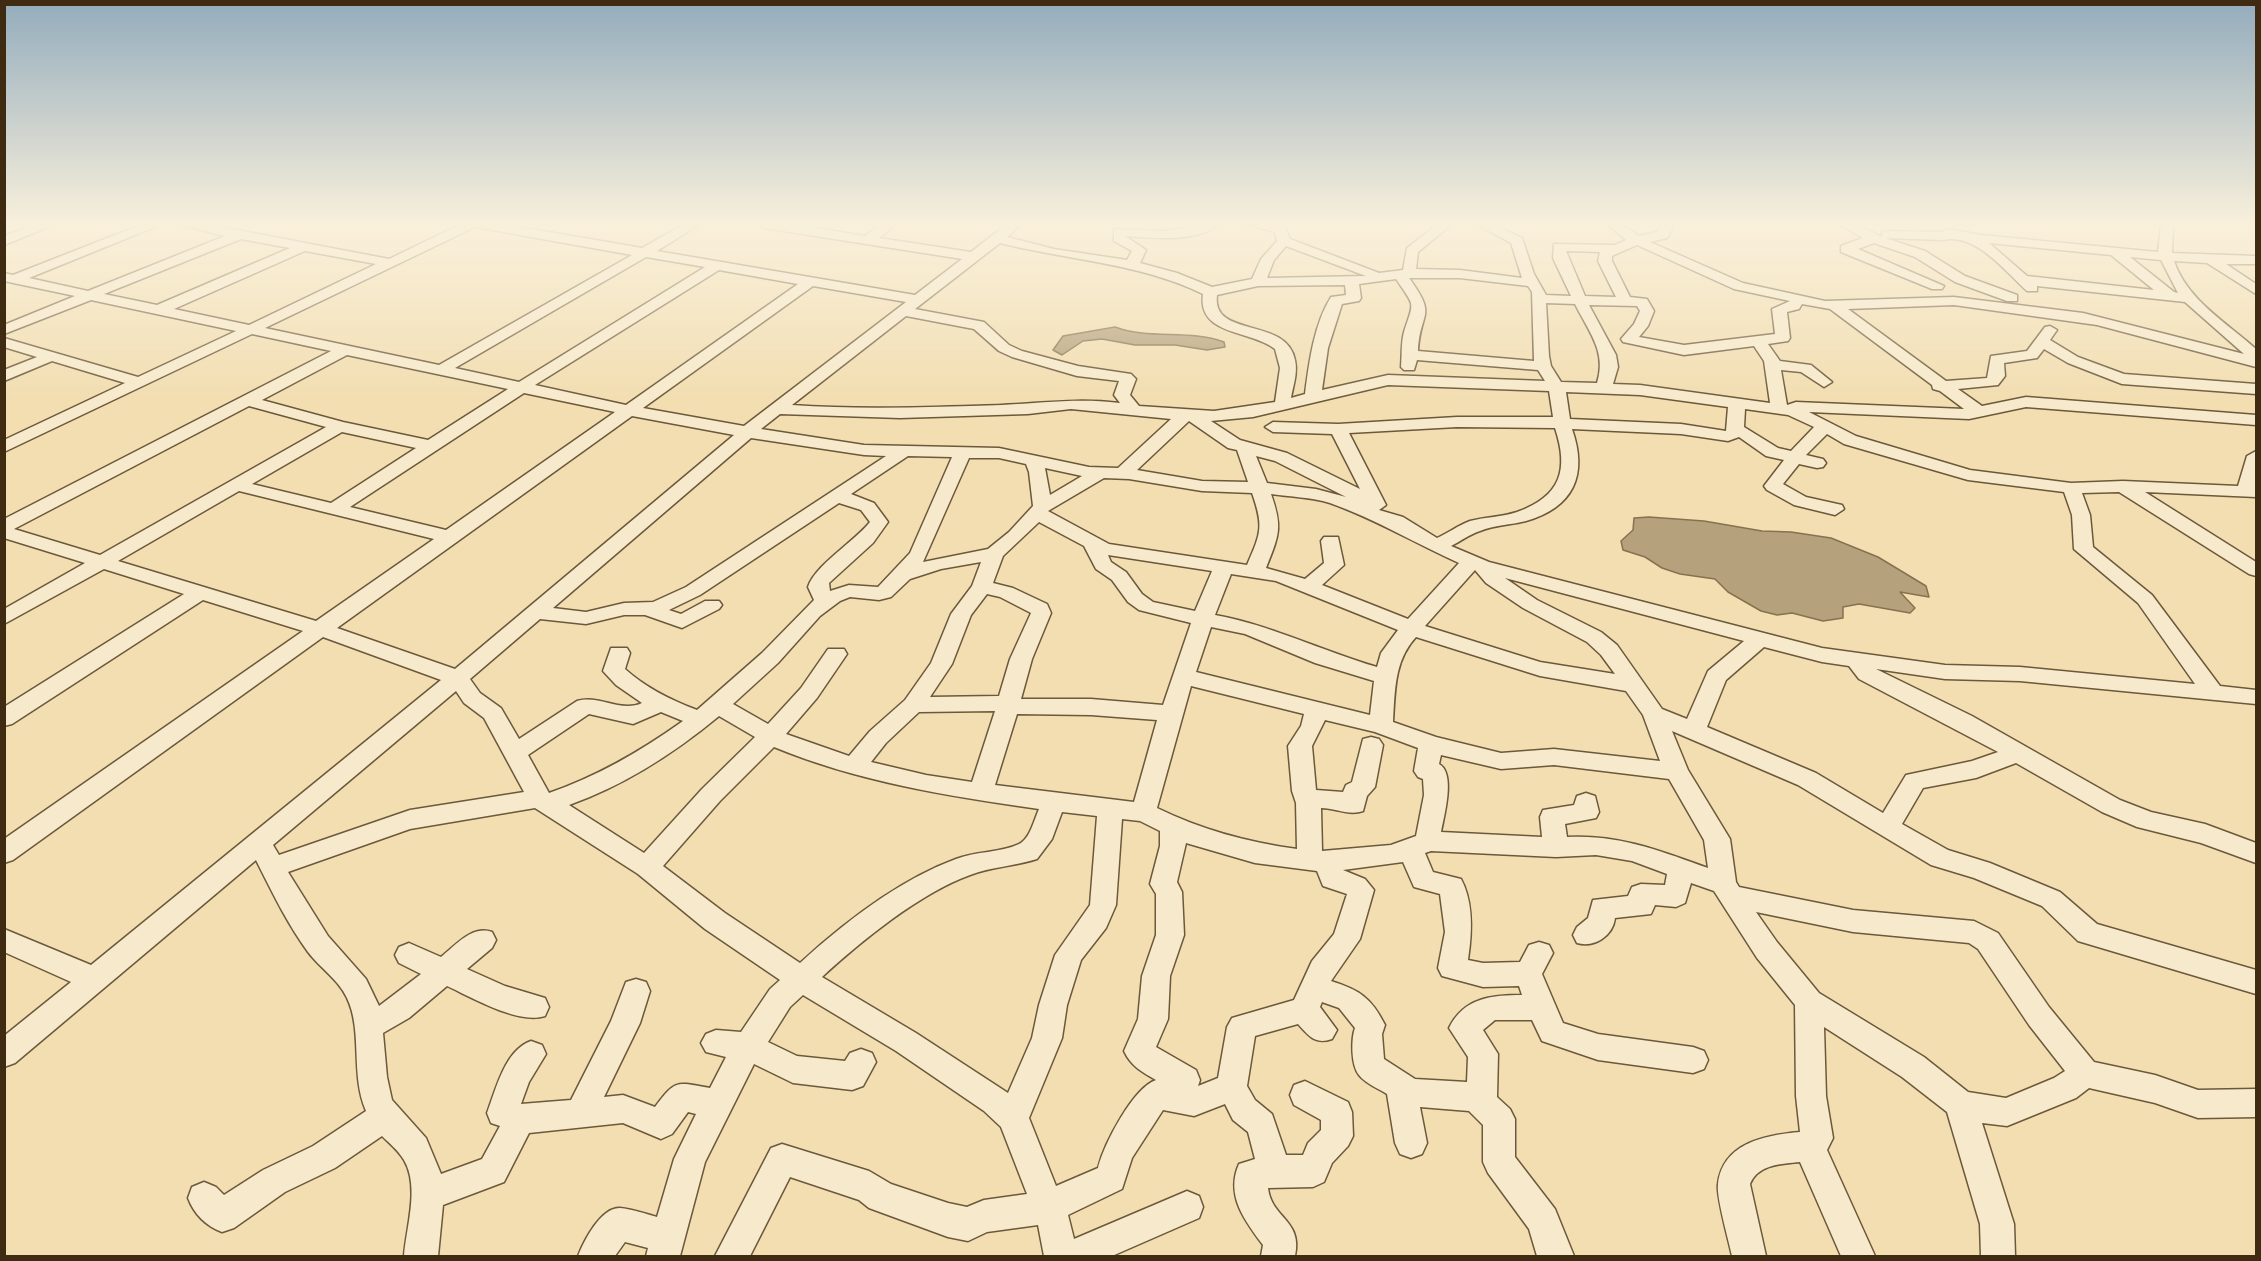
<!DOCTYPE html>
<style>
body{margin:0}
#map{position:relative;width:2261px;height:1261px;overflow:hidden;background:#f2deb1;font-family:"Sorts Mill Goudy",serif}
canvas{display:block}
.frame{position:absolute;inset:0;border:6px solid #3f2b12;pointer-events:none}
</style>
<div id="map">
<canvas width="2261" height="1261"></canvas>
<div class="frame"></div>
</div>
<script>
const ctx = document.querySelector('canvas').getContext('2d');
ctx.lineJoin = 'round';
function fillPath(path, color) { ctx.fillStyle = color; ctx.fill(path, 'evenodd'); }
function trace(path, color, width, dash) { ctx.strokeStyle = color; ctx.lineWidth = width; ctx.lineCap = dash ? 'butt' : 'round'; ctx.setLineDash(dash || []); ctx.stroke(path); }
const water = new Path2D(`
 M1115,327c35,13 74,2 109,15l1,5 -18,3 -32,-5h-40l-33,-6 -19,2 -21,14 -9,-5 10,-14z
 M1649,517l55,4 58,10 29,1 40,6 47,19 48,29 3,11 -29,-5 15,16 -5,5 -51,-9 -16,3v11l-20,3 -31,-8 -15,2 -16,-4 -33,-19 -13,-13 -35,-5 -18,-6 -17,-11 -22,-7 -2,-9 12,-11 1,-12z`);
const minor = new Path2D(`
 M37,224h19l-52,21v-9z
 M143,224h19l-133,54 59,13 137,-55 -47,-12h28l183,35 72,-35h42l139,24 42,-24h16l-43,27 258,44 47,-36 -198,-31 -6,-4h33l74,12 16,-12h15l-17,14 92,14 36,-28h15l-15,13 47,12 73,11 5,-9 -18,-10v-12l53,2 35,-7h17c-20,19 -68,14 -94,12l21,14 -6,13 37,10 35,14 40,-8 9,-20 16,-18 -2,-9 -31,-8h40l6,15 89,34 24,-3 4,-22 31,-24h14l-34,28 -2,17 44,1 62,8 -11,-35 -35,-19h17l29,14 12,36 12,21 25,1 -18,-38 1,-14 61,1 11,-5 -19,-16h14l18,12 18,-4 5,-8h13l-8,14 -17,4 93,41 82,18 129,-4 129,16 161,41 -59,-52 -148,-16v5h-10c-22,-20 -52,-59 -84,-51l-58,-2 40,13 40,25 52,19v6h-10l-52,-19 -40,-25 -41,-14 -16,6 86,37 -2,3h-10l-91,-37v-6l22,-8 -24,-14h17l26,13v-5l5,-1 54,1 8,-3 32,6 177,17 3,-28h12l-1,29 84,3v8h-30l30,20v10l-49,-31 -33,-2c13,39 53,62 82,88v18l-159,-42 -143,-20 -106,4 98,72 41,-3 4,-22 36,-5 18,-24 5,-1 7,4 -7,10 28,17 46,17 132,10v10l-134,-10 -54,-21 -24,-14 -7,9 -33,5 1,13 -7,9 -40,4 24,17 44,-9 230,18v10l-230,-18 -57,12 -160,-7 47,24 114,34 101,13 52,-2 115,5 9,-30 9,-5v46l-111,-5 111,70v14l-7,-2 -130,-82 -37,1 8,22 3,32 59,48 68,91 36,4v14l-236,-23 -75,-2 -69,-10 96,47 148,84 31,12 54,12 51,19v20l-55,-20 -64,-16 -35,-15 -86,-49 -40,15 -53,10 -21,36 46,26 42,13 70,29 37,32 159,46v24l-178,-53 -36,-35 -68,-28 -43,-13 -133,-80 -126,-54 16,39 42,69 6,43 3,5 114,23 121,11 24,12 51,74 45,55 61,13 43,15 58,-1v28l-58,1 -43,-15 -66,-15 -13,10 -69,28 -25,-3 32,101 1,32h-34l-1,-32 -33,-112 -45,-35 -78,-50 2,69 7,42 -6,12 48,106h-34l-41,-94c-18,2 -42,2 -50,22l16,72h-34c-3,-15 -16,-59 -14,-72 5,-42 49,-49 82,-52l-4,-36 -1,-91 -38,-47 -43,-67 -23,-8 -6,20 -9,4 -21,-2 -4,9 -36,4c-2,18 -21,30 -38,25l-4,-8 4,-8 11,-9 5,-18 35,-4 4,-9 9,-3 24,1 2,-11 -35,-13 -36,-6 -40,2 -125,-6 -6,2 8,19 28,7c13,24 11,55 7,81l15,3 37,-1 9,-17 10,-3 10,3 4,8 -11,21 21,49 35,11 95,13 11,4 4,9 -4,9 -11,4 -95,-13 -56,-19 -10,-21h-37l-12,10 15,24 -1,43 13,12 5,10v38l40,52 19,47h-37l-8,-27 -41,-56 -5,-11v-37l-14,-14 -49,-4 7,36 -5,11 -11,4 -11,-4 -5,-11 -8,-49c-8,-5 -22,-11 -28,-19 -8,-10 -8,-36 -4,-47l-16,-20 -17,-6 -2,5 17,23 -5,9c-17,6 -23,-3 -34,-15l-43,12 -8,50 8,14 17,14 14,41h17l5,-12 13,-13v-10l-27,-15 -4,-10 4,-10 11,-4 43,21 4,10 1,24 -5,10 -16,17 -8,19 -11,5 -45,1c3,30 35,32 27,68h-34l2,-11c-18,-24 -38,-50 -24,-81l16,-5 -7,-27 -15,-12 -8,-16 -31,12 -31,-6 -31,48 -10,31 -54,26 6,24 113,-48 12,5 4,11 -4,11 -87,38h-68l-6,-31 -51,7 -19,9 -20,-4 -79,-29 -10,-8 -69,-23 -40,79h-35l56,-108 11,-4 87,27 22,13 57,19 19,4 17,-7 43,-6 -26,-67 -17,-16 -88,-60 -93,-56 -13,12 -22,35 29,14 48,5 5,-8 11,-4 11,4 4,9 -13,24 -11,4 -59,-7 -39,-19 -49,98 -25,94h-34l2,-8 -23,-6 -10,14h-37c6,-15 23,-49 42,-48 12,1 26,6 37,9l17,-58 22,-45 -8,-2 -16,22 -11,5 -38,-16 -94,10 -25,49 -61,23 -5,51h-34c2,-28 16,-69 0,-96 -6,-10 -15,-17 -22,-24l-47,32 -50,24 -51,36 -12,4c-16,-6 -28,-18 -34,-34l4,-11 12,-5 12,5 8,8 39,-25 50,-24 53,-35c-16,-37 -3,-80 -19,-113 -8,-18 -27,-30 -39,-46 -21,-29 -36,-60 -52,-92l-241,203 -11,4v-31l67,-54 -67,-30v-23l87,36 350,-285 -118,-43 -310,223 -9,3v-24l299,-208 -100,-31 -191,124 -8,2v-19l180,-113 -80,-25 -100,55v-15l81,-46 -81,-25v-19l327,-168 -79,-17 -248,118v-12l121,-57 -73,-22 -48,20v-11l33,-13 -33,-10v-9l134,39 98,-46 -145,-31 -87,34v-9l71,-29 -71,-15v-8l9,2zM475,227l157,28 -193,110 -174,-37zM241,239l49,9 -133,57 -53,-11zM1000,243c67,17 140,20 203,51 -6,42 49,36 72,55l5,19 -5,34 -61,9 -75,-5 -9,-11 6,-16 -5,-5 -53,-8 -56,-15 -13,-6 -25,-23 -69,-13zM1989,243l122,12 43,35 -127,-14zM1637,245l97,44 56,12 -18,8 3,25 -91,11 -45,-8 9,-11 6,-15 -7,-12 -17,-2 -18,-36v-5zM1286,246l80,30 -99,2 7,-18zM305,251l71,13 -127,61 -75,-16zM1566,251l34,1 -2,9 18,36 -31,-1zM646,257l59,10 -186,115 -64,-14zM2130,257l31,3 17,33 -4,-1zM719,270l79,14 -172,121 -91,-20zM1409,278h51l68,8 4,6 2,69 -116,-10c2,-41 20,-33 -9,-73zM1396,279c20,29 18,22 8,53 -3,11 -2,24 -3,35l3,3h10l3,-10 121,10 7,11 -157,-6 -66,15 6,-42 14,-44 17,-3 2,-3 -2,-14zM1345,285l1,10 -15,2c-17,27 -22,66 -26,97l-14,4c2,-12 7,-25 4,-38 -8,-44 -84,-21 -78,-65l41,-9zM813,286l93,16 -162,124 -101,-18zM1546,303l29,1c14,28 32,48 22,79l-36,-1 -10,-16 -2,-10zM1802,304l28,5 102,76 1,4 7,2 24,18 -168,-7 -9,3 -6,-35 20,2 23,15 8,-5 -21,-17 -31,-4 -12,-17 20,-3 2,-3 -3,-26 12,-3zM1589,305l48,1 3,5 -6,13 -13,15 2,3 61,13 70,-9 10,15 6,42 -130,-18 -27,-1 5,-17 -2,-12zM906,316l68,13 25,22 13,6 65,19 42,5 -5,14 6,8c-43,-5 -75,0 -118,2 -70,2 -140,5 -210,0zM347,355l161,34 -80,51 -85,-18 -81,-22zM1388,385l161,6 4,26h-96l-119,7 -65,-2 -8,5 8,5 59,2 28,55 -73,-36 -47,-13 -29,-19 42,-4zM1566,392l74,3 88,12 -2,24 -45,-7 -111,-5zM524,393l91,19 -169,118 -96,-23zM249,406l77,21 -226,128 -86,-26zM1071,409l100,10 -53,49 -29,-1 -90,-19 -135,-3 -103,-16 19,-15 120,4 128,-4zM1745,409l43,6 26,12 -23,24 -13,-3 -34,-21zM632,416l102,19 -279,234 -118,-41zM1189,421l39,27 9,2 11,32 -46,-1 -65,-11zM1457,427l98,1c14,42 6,68 -38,84 -15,5 -32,5 -47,9 -11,4 -22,12 -33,17l-34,-21 -24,-7 7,-5 -37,-72zM1572,429l109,5 47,7 11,-4 27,19 18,4 -20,26 3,4 27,15 41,10 9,-6 -2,-4 -36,-8 -23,-13 16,-20 18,4 6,-1 3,-4 -3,-4 -17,-4 21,-21 17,10 124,36 96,12 8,23 2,34 64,54 57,81 -175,-17 -75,-2 -123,-17 -333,-86 -38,-16c10,-5 19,-12 29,-15 14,-6 31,-6 46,-10 48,-14 62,-46 46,-92zM342,432l74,16 -85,55 -79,-19zM751,438l113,17 22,1 -200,131 -33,15 -29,1 -38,9 -33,-4zM908,456l44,1 -42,96 -32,34 -29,-2 -19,6 -1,-8 44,-40 15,-21 -14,-19 -23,-9zM1256,456l19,5 71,36 -30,-8 -49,-6zM969,458h30l27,6 3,8 4,34 -24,26 -21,17 -65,13zM1045,468l37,8 -32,19zM1104,478l25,1 73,12 50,2c12,34 9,40 -5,72l-138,-21 -61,-33zM239,491l195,48 -118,82 -198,-60zM1271,494c19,3 40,3 59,9 46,16 86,41 129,60l-51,56 -86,-34 22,-20 -6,-28h-14l-3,4 3,22 -19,16 -39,-11c13,-33 17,-40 5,-74zM839,503l22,7 9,12c-16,20 -55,43 -62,65l6,13 -52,53 -65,57c-26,-10 -51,-22 -72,-41l5,-16 -3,-5h-16l-8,23 13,14 26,18c-22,10 -43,-9 -65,-2l-58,38 -18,-31 -21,-15 -10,-14 70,-60 46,5 38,-9h21l37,13 37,-19 3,-4 -3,-4h-14l-24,13 -12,-4 31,-15zM1039,522l45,24 12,23 16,11 16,22 11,8 52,13 -28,82 -72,-6h-70l11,-40 19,-46 -4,-9 -34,-16 -20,-5 10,-27zM1108,555l104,16 -17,40 -42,-9 -11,-8 -16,-22 -15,-10zM981,562l-9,24 -21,28 -20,49 -26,37 -35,31 -21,25 -63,-22 31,-36 30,-44 -3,-5h-16l-27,39 -33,36 -35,-20 45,-41 42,-47 20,-15 10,-4 29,3 12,-3 19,-18 31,-10zM1475,570l11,13 37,25 64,34 14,13 14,19 -75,-12 -115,-36zM1231,574l45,7 122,49 -17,23 -4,14c-55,-16 -106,-42 -162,-52zM1505,578l239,63 -36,30 -21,48 -25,-10 -45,-64 -16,-13 -64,-32zM987,594l13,3 31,16 -21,46 -11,37 -69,1 22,-33 19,-49zM1211,627l34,7 70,29 59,18 -4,34 -174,-43zM1416,637l124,39 86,15 17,24 17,46 -106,-12 -53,4 -65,-16 -43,-15c2,-31 1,-61 23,-85zM1764,647l58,15 27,4 10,13 139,73 -26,9 -66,14 -23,38 -67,-40 -109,-46 19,-47zM1191,686l113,28 -3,12 -13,20 4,45 4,12 1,46c-50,-7 -95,-19 -140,-41zM456,691l8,12 20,15 40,74 -114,18 -131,45 -6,-10zM995,711l-23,71 -46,-7 -55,-13 15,-19 33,-31zM661,712l22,9c-42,30 -85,55 -134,72l-21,-38 61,-41 44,10zM1017,714l74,1 66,5 -23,82 -139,-17zM719,716l36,21 -53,52 -58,64 -75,-48c56,-20 104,-51 150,-89zM1325,720l50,12 43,16 -4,23 4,6 5,2 1,16 -8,41 -25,9 -69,6 -1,-43c14,0 28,8 42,3l4,-15 8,-9 8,-42 -4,-6 -8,-2 -8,2 -11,43 -6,3 -3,7 -27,-2 -4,-44zM774,747c85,35 174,49 265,62 -5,11 -9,30 -20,35 -19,9 -43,7 -63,15 -57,21 -111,63 -156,104l-75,-50 -62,-47 57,-65zM1441,755l60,14 53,-4 115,14 35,61 4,28c-47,-17 -90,-34 -141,-31l-2,-13 31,-6 3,-6 -4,-16 -9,-3 -9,3 -3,9 -31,5 -3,7 2,20 -101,-5c3,-16 15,-59 -2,-68zM535,808l103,66 67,55 75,51 -10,9 -29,43 -25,-2 -10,4 -5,9 5,9 20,5 -16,31c-34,-6 -34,-9 -55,19l-32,-12 -19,2 36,-74 10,-32 -4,-9 -10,-3 -10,3 -15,39 -40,79 -50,4 8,-22 17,-28 -4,-9 -11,-4c-26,9 -35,48 -44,72l4,10 9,3 -18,33 -41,15 -15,-36 -34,-38 -5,-23 -4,-44 26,-15 38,-32c24,11 72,39 98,30l4,-9 -4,-9 -40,-12 -38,-17 25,-21 4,-8 -4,-8c-20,-7 -36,13 -51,25l-32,-14 -10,4 -4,8 4,8 22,11 -42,32 -13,-27 -38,-43 -40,-64 122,-43zM1062,812l35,4 -7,89 -35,50 -16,50 -7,33 -24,55 -92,-60 -94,-56c39,-36 98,-84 148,-102 21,-8 45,-9 67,-16l15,-20zM1122,819l18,2 20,10v15l-10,38 6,10v41l-14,41 -4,43 -14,32c7,15 18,21 32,29 -23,8 -52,64 -58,88l-42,18 -27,-68 33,-80 5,-33 14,-45 25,-32 10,-23zM1186,843l69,20 62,8 6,15 24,8 -13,40 -22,27 -18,39 -62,18 -5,9 -9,51 -20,8 2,-6 -4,-10 -40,-23 12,-28 2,-43 14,-41 -2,-43 -5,-10zM1403,862l11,25 26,7 5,38 -7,36 4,8 41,11 36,-1 3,9c-29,0 -58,2 -73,33l19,29 -1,25 -52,-3 -31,-20 -2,-25 3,-9c-14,-28 -26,-35 -54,-44l29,-42 14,-49 -9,-11 -22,-9zM1756,912l97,20 116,11 9,6 51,76 36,46 -11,7 -48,20 -38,-6 -44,-35 -105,-64 -42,-51z`);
fillPath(water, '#b5a17b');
trace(water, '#867251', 1.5);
trace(minor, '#6c583a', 3);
fillPath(minor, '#f7eacc');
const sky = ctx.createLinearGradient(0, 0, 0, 401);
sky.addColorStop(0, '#93acbc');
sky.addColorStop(0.56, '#f9f0dc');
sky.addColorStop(1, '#f9f0dc00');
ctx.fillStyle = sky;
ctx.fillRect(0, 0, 2261, 401);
</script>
